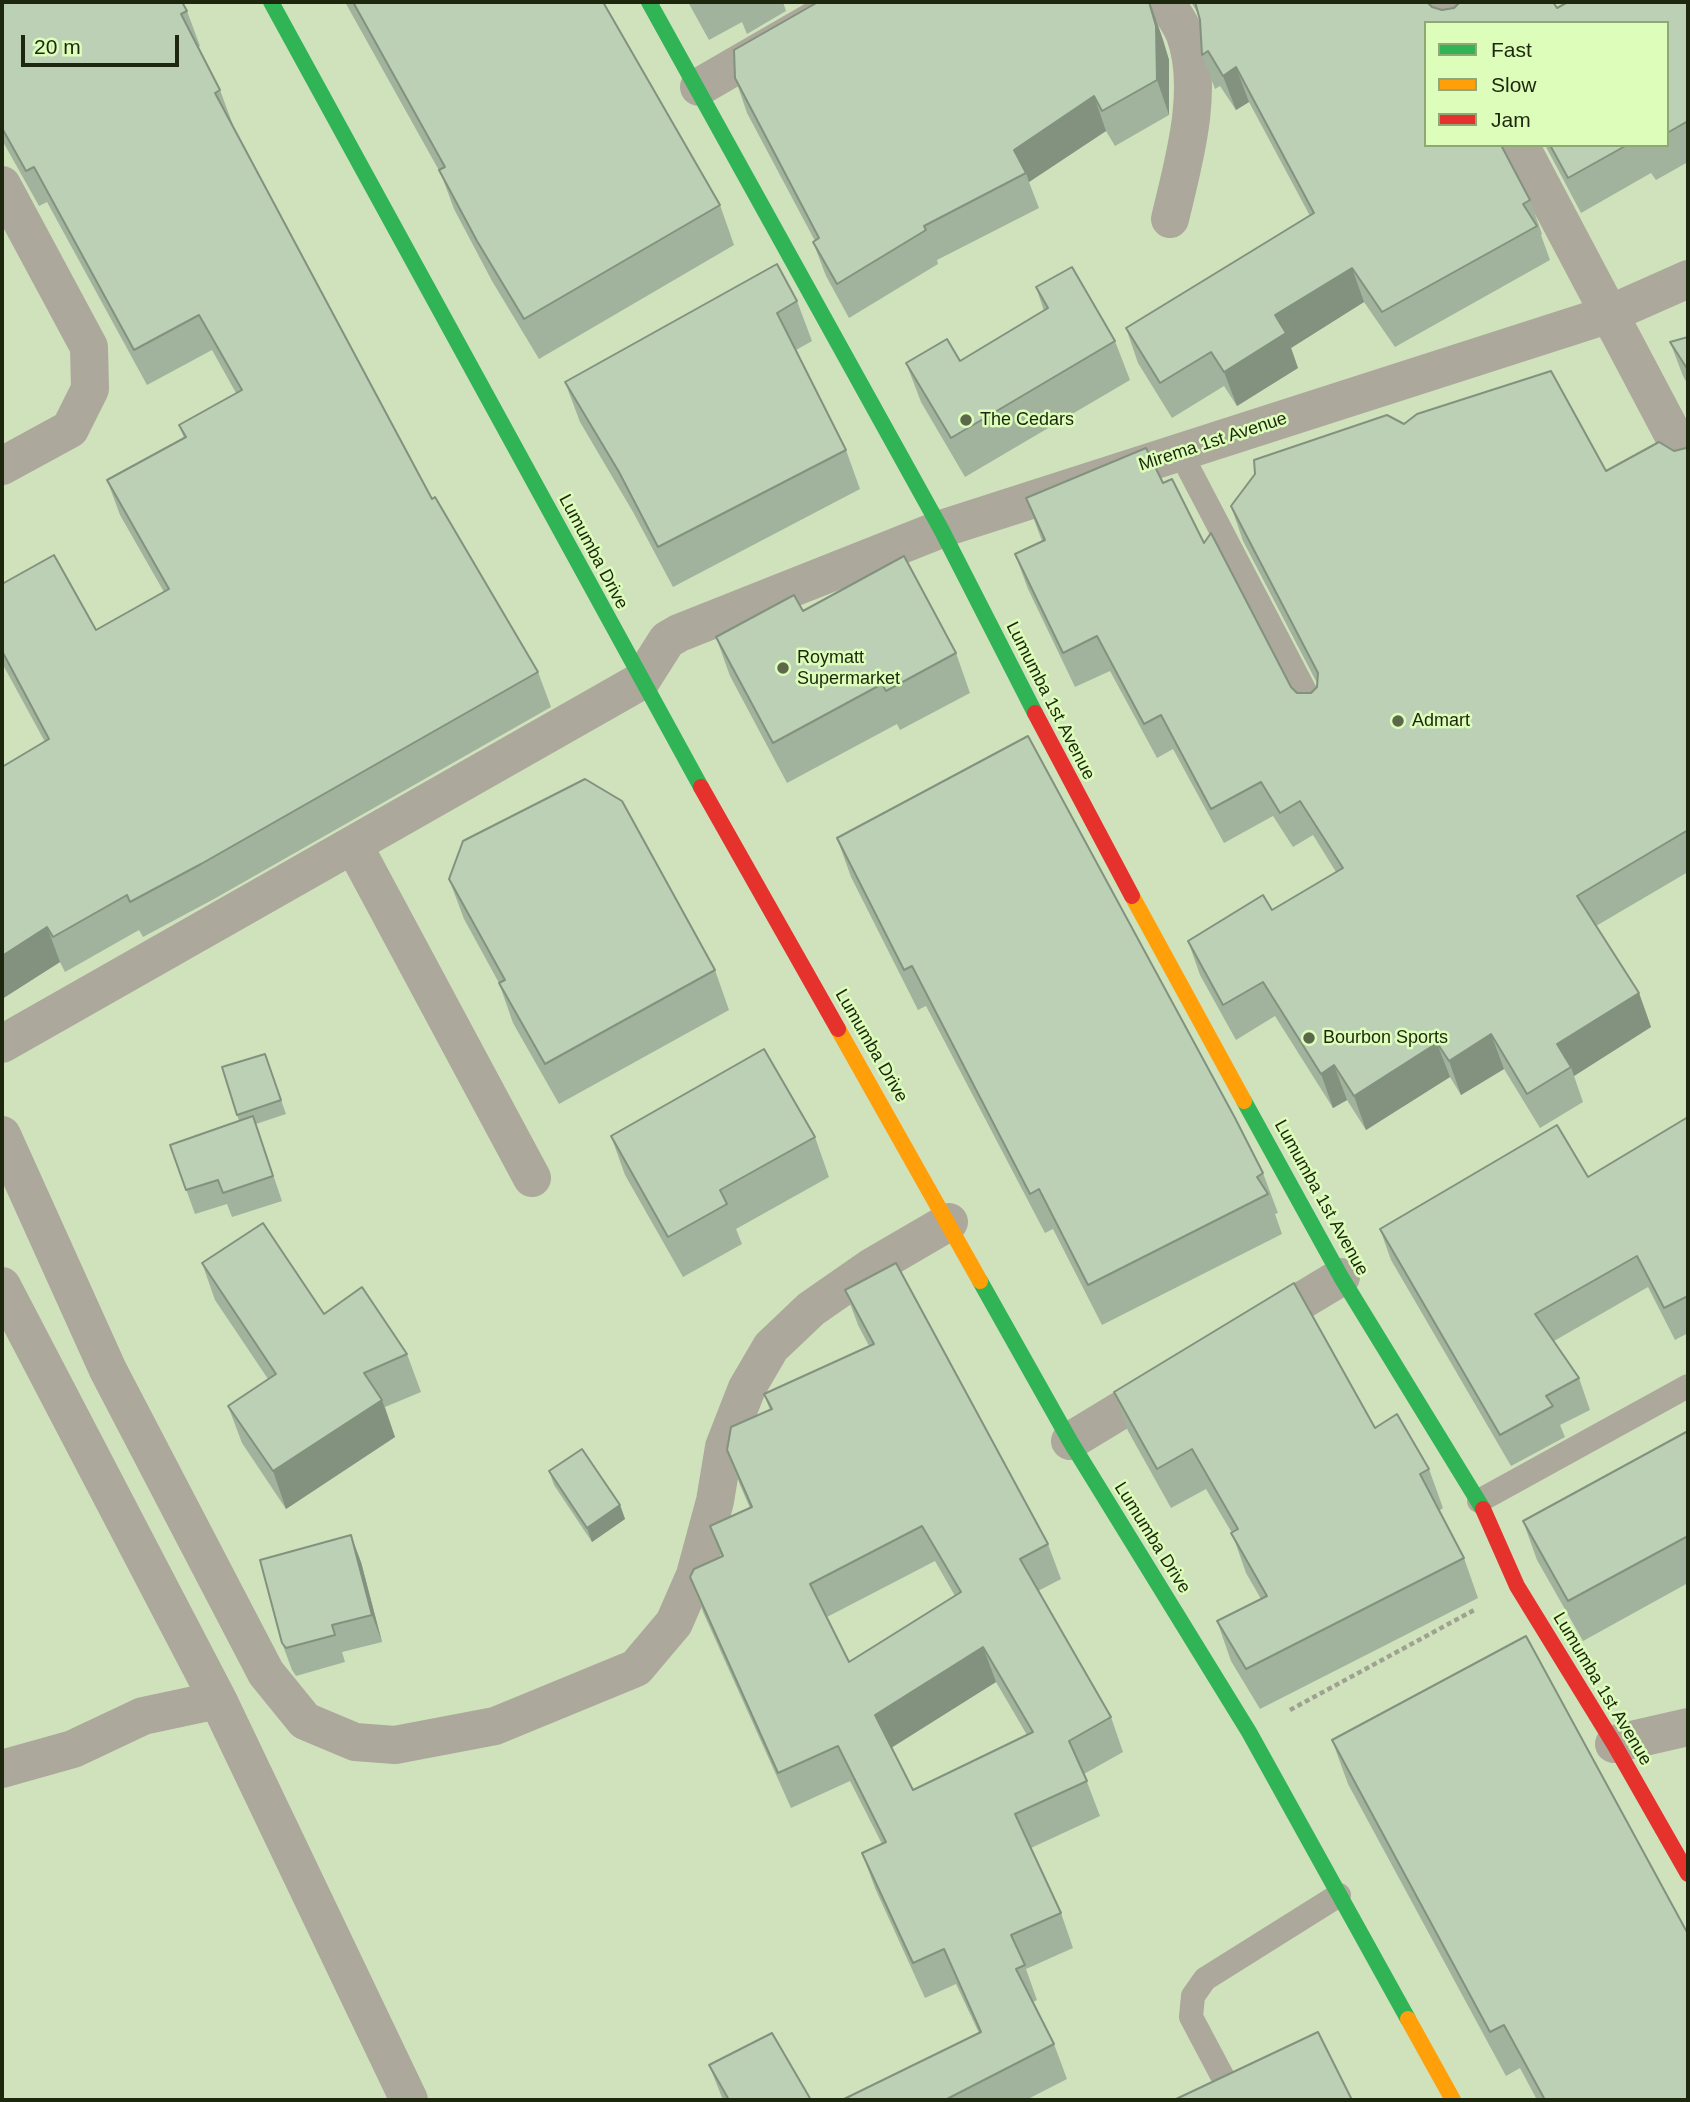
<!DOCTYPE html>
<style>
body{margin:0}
#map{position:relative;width:1690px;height:2102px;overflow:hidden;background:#cfe2bc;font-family:Helvetica,sans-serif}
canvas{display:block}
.frame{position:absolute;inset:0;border:4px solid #1c270d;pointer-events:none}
.legend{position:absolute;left:1424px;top:21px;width:245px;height:126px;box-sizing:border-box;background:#ddfeba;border:2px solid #90a875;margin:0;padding:9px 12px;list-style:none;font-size:21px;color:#1c270d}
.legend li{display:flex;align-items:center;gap:14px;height:35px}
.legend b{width:35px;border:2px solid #90a875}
.scale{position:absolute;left:21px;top:35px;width:158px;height:32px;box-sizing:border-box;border:4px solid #1c270d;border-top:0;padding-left:9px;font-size:21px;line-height:24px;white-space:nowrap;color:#1c270d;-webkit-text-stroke:5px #ddfeba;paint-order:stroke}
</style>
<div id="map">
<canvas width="1690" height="2102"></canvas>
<div class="frame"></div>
<ul class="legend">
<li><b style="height:9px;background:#30b455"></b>Fast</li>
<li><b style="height:9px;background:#ff9f0a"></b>Slow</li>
<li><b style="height:9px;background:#e5322d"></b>Jam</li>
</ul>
<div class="scale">20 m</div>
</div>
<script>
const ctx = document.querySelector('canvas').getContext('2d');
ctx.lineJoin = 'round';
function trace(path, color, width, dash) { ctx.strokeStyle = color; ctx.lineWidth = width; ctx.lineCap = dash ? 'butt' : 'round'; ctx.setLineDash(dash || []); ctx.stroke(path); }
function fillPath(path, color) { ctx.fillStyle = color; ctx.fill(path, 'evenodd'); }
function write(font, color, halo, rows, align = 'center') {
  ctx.font = font + ' Helvetica,sans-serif'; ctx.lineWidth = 5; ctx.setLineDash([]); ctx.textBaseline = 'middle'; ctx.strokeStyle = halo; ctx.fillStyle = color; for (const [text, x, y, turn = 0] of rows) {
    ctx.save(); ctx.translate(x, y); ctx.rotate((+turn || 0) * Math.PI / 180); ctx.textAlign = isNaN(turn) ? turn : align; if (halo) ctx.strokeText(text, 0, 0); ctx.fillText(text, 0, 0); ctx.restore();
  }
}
const path = new Path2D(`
 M1290,1710l186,-101`);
const lane = new Path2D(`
 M1180,452l137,262
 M1479,1501l209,-115
 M1235,2100l-44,-83 2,-21 12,-17 134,-84`);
const street = new Path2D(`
 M1166,2c6,10 15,22 19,33 20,55 -2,129 -15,184
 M1445,2l11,21
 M699,87l147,-85
 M1520,145l168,318
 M2,185l87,162 1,42 -20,40 -68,37
 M354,846l178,332
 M2,1044l639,-363 26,-41 12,-7 262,-104 666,-214 81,-36
 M2,1135l106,235 158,303 39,48 50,21 40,3 100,-19 141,-58 38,-45 21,-48 20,-74 9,-54 23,-59 24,-41 40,-38 59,-41 79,-46
 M2,1286l216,414 191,400
 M1258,1327l83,-50
 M1070,1441l94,-57
 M1614,1744l74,-17
 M2,1769l71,-20 70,-33 75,-16`);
const fast = new Path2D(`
 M271,2l430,785
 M649,2l292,527 94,184
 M1244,1101l97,176 142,232
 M980,1281l90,160 179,291 159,287`);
const slow = new Path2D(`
 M1132,896l112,205
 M838,1029l142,252
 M1408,2019l45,81`);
const jam = new Path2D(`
 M1035,713l97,183
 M701,787l137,242
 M1483,1509l34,77 97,158 74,130`);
const wall = new Path2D(`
 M2,2l185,9 13,35 -2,1 22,43 13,35h-1l200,374 106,173 13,35 -337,192 -71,38 -4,-7 -74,42 -5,-10 -58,37 43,-257 -43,-79v-79l94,46 68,-38 -44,-77 -13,-35 77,-42 -5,-13 57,-32 -24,-43 -65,35 -100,-183 -8,4 -37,-66z
 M345,2h258l117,203 14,40 -195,114 -47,-78 -38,-72 -13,-35z
 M688,2h95l3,9 -39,23 -5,-12 -33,18z
 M1191,2h236l5,5 10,3 115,-2 131,-6v160l-32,18 -5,-7 -70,40 -36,-68h122v-122h-241l104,177 12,34 -1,1 9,25 -155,87 -31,-45 -73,46 7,20 -61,38 -13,-20 -52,32 -34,-55 -12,-35 184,-112 -61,-114 -13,8 -16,-24 -5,3 -13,-34 -3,-40z
 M1151,5l12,35 6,20v55l-54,31 -9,-15 -77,51 10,26 -102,52 1,4 -89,54 -23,-42 -13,-34 2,-1 -68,-128 -12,-35z
 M1036,287l79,54 15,39 -165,97 -44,-75 -15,-39 54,-2 84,-50z
 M797,301l15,40 -16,9 50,100 14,39 -187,98 -40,-75 -53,-90 -15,-40z
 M1688,337v48l-5,-9 -13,-34z
 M1404,424l202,47 80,-23 2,-2v426l-92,54 43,67 12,34 -77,49 9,26 -43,26 -36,-59 -43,26 -11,-18 -84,53 -19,-30 -14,8 -58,-92 -39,24 -36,-65 -12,-34 84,-31 64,-38 -23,-37 -20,12 -20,-31 -49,27 -51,-94 -16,9 -47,-87 -35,16 -47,-98 -13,-35 27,-13 -16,-43 137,-15 41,60 87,144 6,6h14l6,-6v-4l-74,-142 -12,-35z
 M803,611l153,42 14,40 -70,37 -3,-6 -110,59 -57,-107 -14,-39z
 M837,838l426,335 15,40 -3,1 7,20 -180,91 -49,-96 -8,4 -119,-227 -8,4 -67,-133z
 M449,879l266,91 14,40 -170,94 -46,-81 -14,-40 -35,-64z
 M265,1054l21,60 -30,10 26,77 -50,16 -5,-13 -32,10 -25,-69 69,-24 -17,-54z
 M1688,1117v216l-13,7 -27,-53 -94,54 25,37 11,32 -30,15 5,12 -54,29 -120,-206 -11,-31 208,-52z
 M611,1136l204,1 14,40 -93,52 6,15 -59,33 -58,-102z
 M202,1263l122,51 83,40 14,38 -36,15 10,30 -109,72 -44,-66 -14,-37 40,-27 -53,-79z
 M845,1290l203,254 13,35 -23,12 73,126 12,35 -39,22 16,42 -69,32 30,65 12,35 -47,21 11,31 -4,2 21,42 13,35 -41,21h-184l137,-67 -23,-49 -31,14 -50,-110 -13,-35 20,-9 -32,-63 -59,27 -88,-196 -13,-35 31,-20 -11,-31 40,-18 -10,-23 -13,-35 43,-40 -6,-16 105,-48 -11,-21zM935,1561l20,35 -106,66 -22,-45zM996,1682l31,53 -114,55 -22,-43z
 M1114,1392l261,36 54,41 14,39 -4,3 25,47 14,40 -218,111 -29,-48 -14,-40 44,-22 -15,-26 -14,-40 -26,-44 -35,19 -43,-77z
 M1688,1431v152l-105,58 -46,-81 -14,-39z
 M549,1471l71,34 5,14 -33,23 -38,-57z
 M361,1562l21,80 -40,10 3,10 -49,14 -4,-6 -10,-27z
 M1332,1740l356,360h-151l-17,-32 -14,8 -158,-292z
 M709,2065l102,35h-88z`);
const shadedWall = new Path2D(`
 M1151,5l12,35 6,20v55l-12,-35z
 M1236,67l13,35 -13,8 -13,-34z
 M1094,96l12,35 -77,51 -3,-9 -12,-23z
 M1352,268l12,34 -73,46 7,20 -61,38 -13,-34 51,-57z
 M47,927l13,35 -58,37v-43z
 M1639,993l12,34 -77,49 -3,-9 -14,-23z
 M1491,1034l13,35 -43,26 -12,-34z
 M1437,1043l13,34 -84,53 -12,-34z
 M1334,1065l13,35 -14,8 -12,-34z
 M382,1400l13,37 -109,72 -13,-38z
 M620,1505l5,14 -33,23 -5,-14z
 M351,1535l10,27 21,80 -10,-27z
 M983,1647l13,35 -108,68 -13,-35z`);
const building = new Path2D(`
 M2,2h180l5,9 -6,3 39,76 -5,3 217,406 3,-2 103,175 -337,192 -71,38 -3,-7 -74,42 -6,-10 -45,29v-189l47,-28 -47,-88v-67l52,-29 42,75 73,-41 -62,-109 79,-43 -7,-12 63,-35 -43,-75 -65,35 -100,-183 -8,4 -24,-43z
 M353,2h250l117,203 -196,114 -47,-78 -38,-71 6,-3z
 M818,2h331l7,24 1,54 -55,31 -8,-15 -80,54 12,23 -102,53 2,4 -89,54 -24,-42 6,-4 -84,-160 -1,-28z
 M1195,2h232l5,5 10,3 12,-2 6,-6h93l4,6 11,-6h120v119l-21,12v-110h-241v122h75l29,55 -7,4 14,22 -155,86 -30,-44 -77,47 11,18 -62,39 -13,-20 -51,31 -34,-55 188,-115 -78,-146 -13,9 -15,-25 -6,4 -2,-35z
 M1550,145h77l-59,33z
 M777,264l20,37 -20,12 69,137 -188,97 -39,-75 -54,-90z
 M1072,267l43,74 -164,97 -45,-75 41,-24 13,22 88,-53 -12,-21z
 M1688,337v33l-18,-28z
 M1551,371l55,100 53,-29 15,9 12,-3 2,-2v384l-111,66 62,97 -82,51 14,23 -44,27 -36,-60 -42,27 -12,-18 -83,53 -20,-31 -13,9 -58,-92 -40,23 -35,-64 75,-46 9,15 71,-42 -43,-67 -20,12 -19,-31 -50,27 -50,-94 -17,9 -47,-88 -34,17 -48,-99 30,-14 -19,-42 120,-50 17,35 9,-4 32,64 7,-10 80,154 6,6h14l6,-6 1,-14 -87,-167 24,-32 -1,-14 133,-45 17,9 13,-10z
 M904,556l52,97 -70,38 -4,-7 -109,59 -57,-106 78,-42 9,16z
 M1028,736l207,382 28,55 -6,4 11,17 -180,91 -49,-96 -9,5 -118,-228 -8,4 -67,-132z
 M585,779l37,22 93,169 -170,94 -46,-81 6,-3 -56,-101 14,-38z
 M764,1049l51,88 -95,53 7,14 -59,33 -57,-101z
 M265,1054l16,46 -44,15 -15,-48z
 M253,1116l20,60 -50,17 -5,-13 -32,10 -16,-45z
 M1688,1117v179l-24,12 -27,-52 -102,58 44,64 -33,18 7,10 -53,29 -120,-206 177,-104 31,52z
 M263,1223l61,91 38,-27 45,67 -43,19 18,27 -109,71 -45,-65 48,-32 -74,-111z
 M896,1263l152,281 -28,15 91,158 -42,24 18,40 -72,33 46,99 -50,22 14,30 -9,4 38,75 -109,56h-103l139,-68 -37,-83 -31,14 -51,-110 24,-11 -48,-96 -60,27 -88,-196 4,-8 29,-13 -13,-30 42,-19 -25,-57 4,-23 41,-18 -8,-15 110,-50 -29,-54zM922,1526l39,66 -112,70 -39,-78zM983,1647l50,85 -120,58 -38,-75z
 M1294,1283l81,145 22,-14 32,55 -9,5 44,84 -218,111 -29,-48 50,-25 -36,-63 7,-4 -46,-80 -35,20 -43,-77z
 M1688,1431v105l-120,65 -45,-80z
 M582,1449l38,56 -33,23 -38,-57z
 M351,1535l21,80 -40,10 3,10 -49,13 -4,-5 -22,-83z
 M1526,1636l162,298v166h-143l-41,-75 -14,7 -158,-292z
 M1318,2032l34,68h-178z
 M772,2033l39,67h-82l-20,-35z`);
const markers = [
 [966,420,7,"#5b684a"],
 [783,668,7,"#5b684a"],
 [1398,721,7,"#5b684a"],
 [1309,1038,7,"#5b684a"]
];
const poiNames = [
 ["The Cedars",980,420],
 ["Roymatt",797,658],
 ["Supermarket",797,679],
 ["Admart",1412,721],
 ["Bourbon Sports",1323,1038]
];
const streetNames = [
 ["Mirema 1st Avenue",1213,442,-18],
 ["Lumumba Drive",593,552,62],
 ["Lumumba 1st Avenue",1050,701,63],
 ["Lumumba Drive",871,1046,60],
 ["Lumumba 1st Avenue",1321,1198,61],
 ["Lumumba Drive",1152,1538,58],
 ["Lumumba 1st Avenue",1602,1689,59]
];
trace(path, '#9fa191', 4.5, [5, 3.5]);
trace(lane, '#aca89b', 24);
trace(street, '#aca89b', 38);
trace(fast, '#30b455', 16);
trace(slow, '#ff9f0a', 16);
trace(jam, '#e5322d', 16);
fillPath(wall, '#a1b39c');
fillPath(shadedWall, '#83927f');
fillPath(building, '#bbd0b5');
trace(building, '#83927f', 2);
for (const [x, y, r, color] of markers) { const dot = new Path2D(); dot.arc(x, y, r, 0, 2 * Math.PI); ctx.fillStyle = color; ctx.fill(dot); trace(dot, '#ddfeba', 2.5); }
write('18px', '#1c270d', '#ddfeba', poiNames, 'left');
write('18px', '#1c270d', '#ddfeba', streetNames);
</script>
